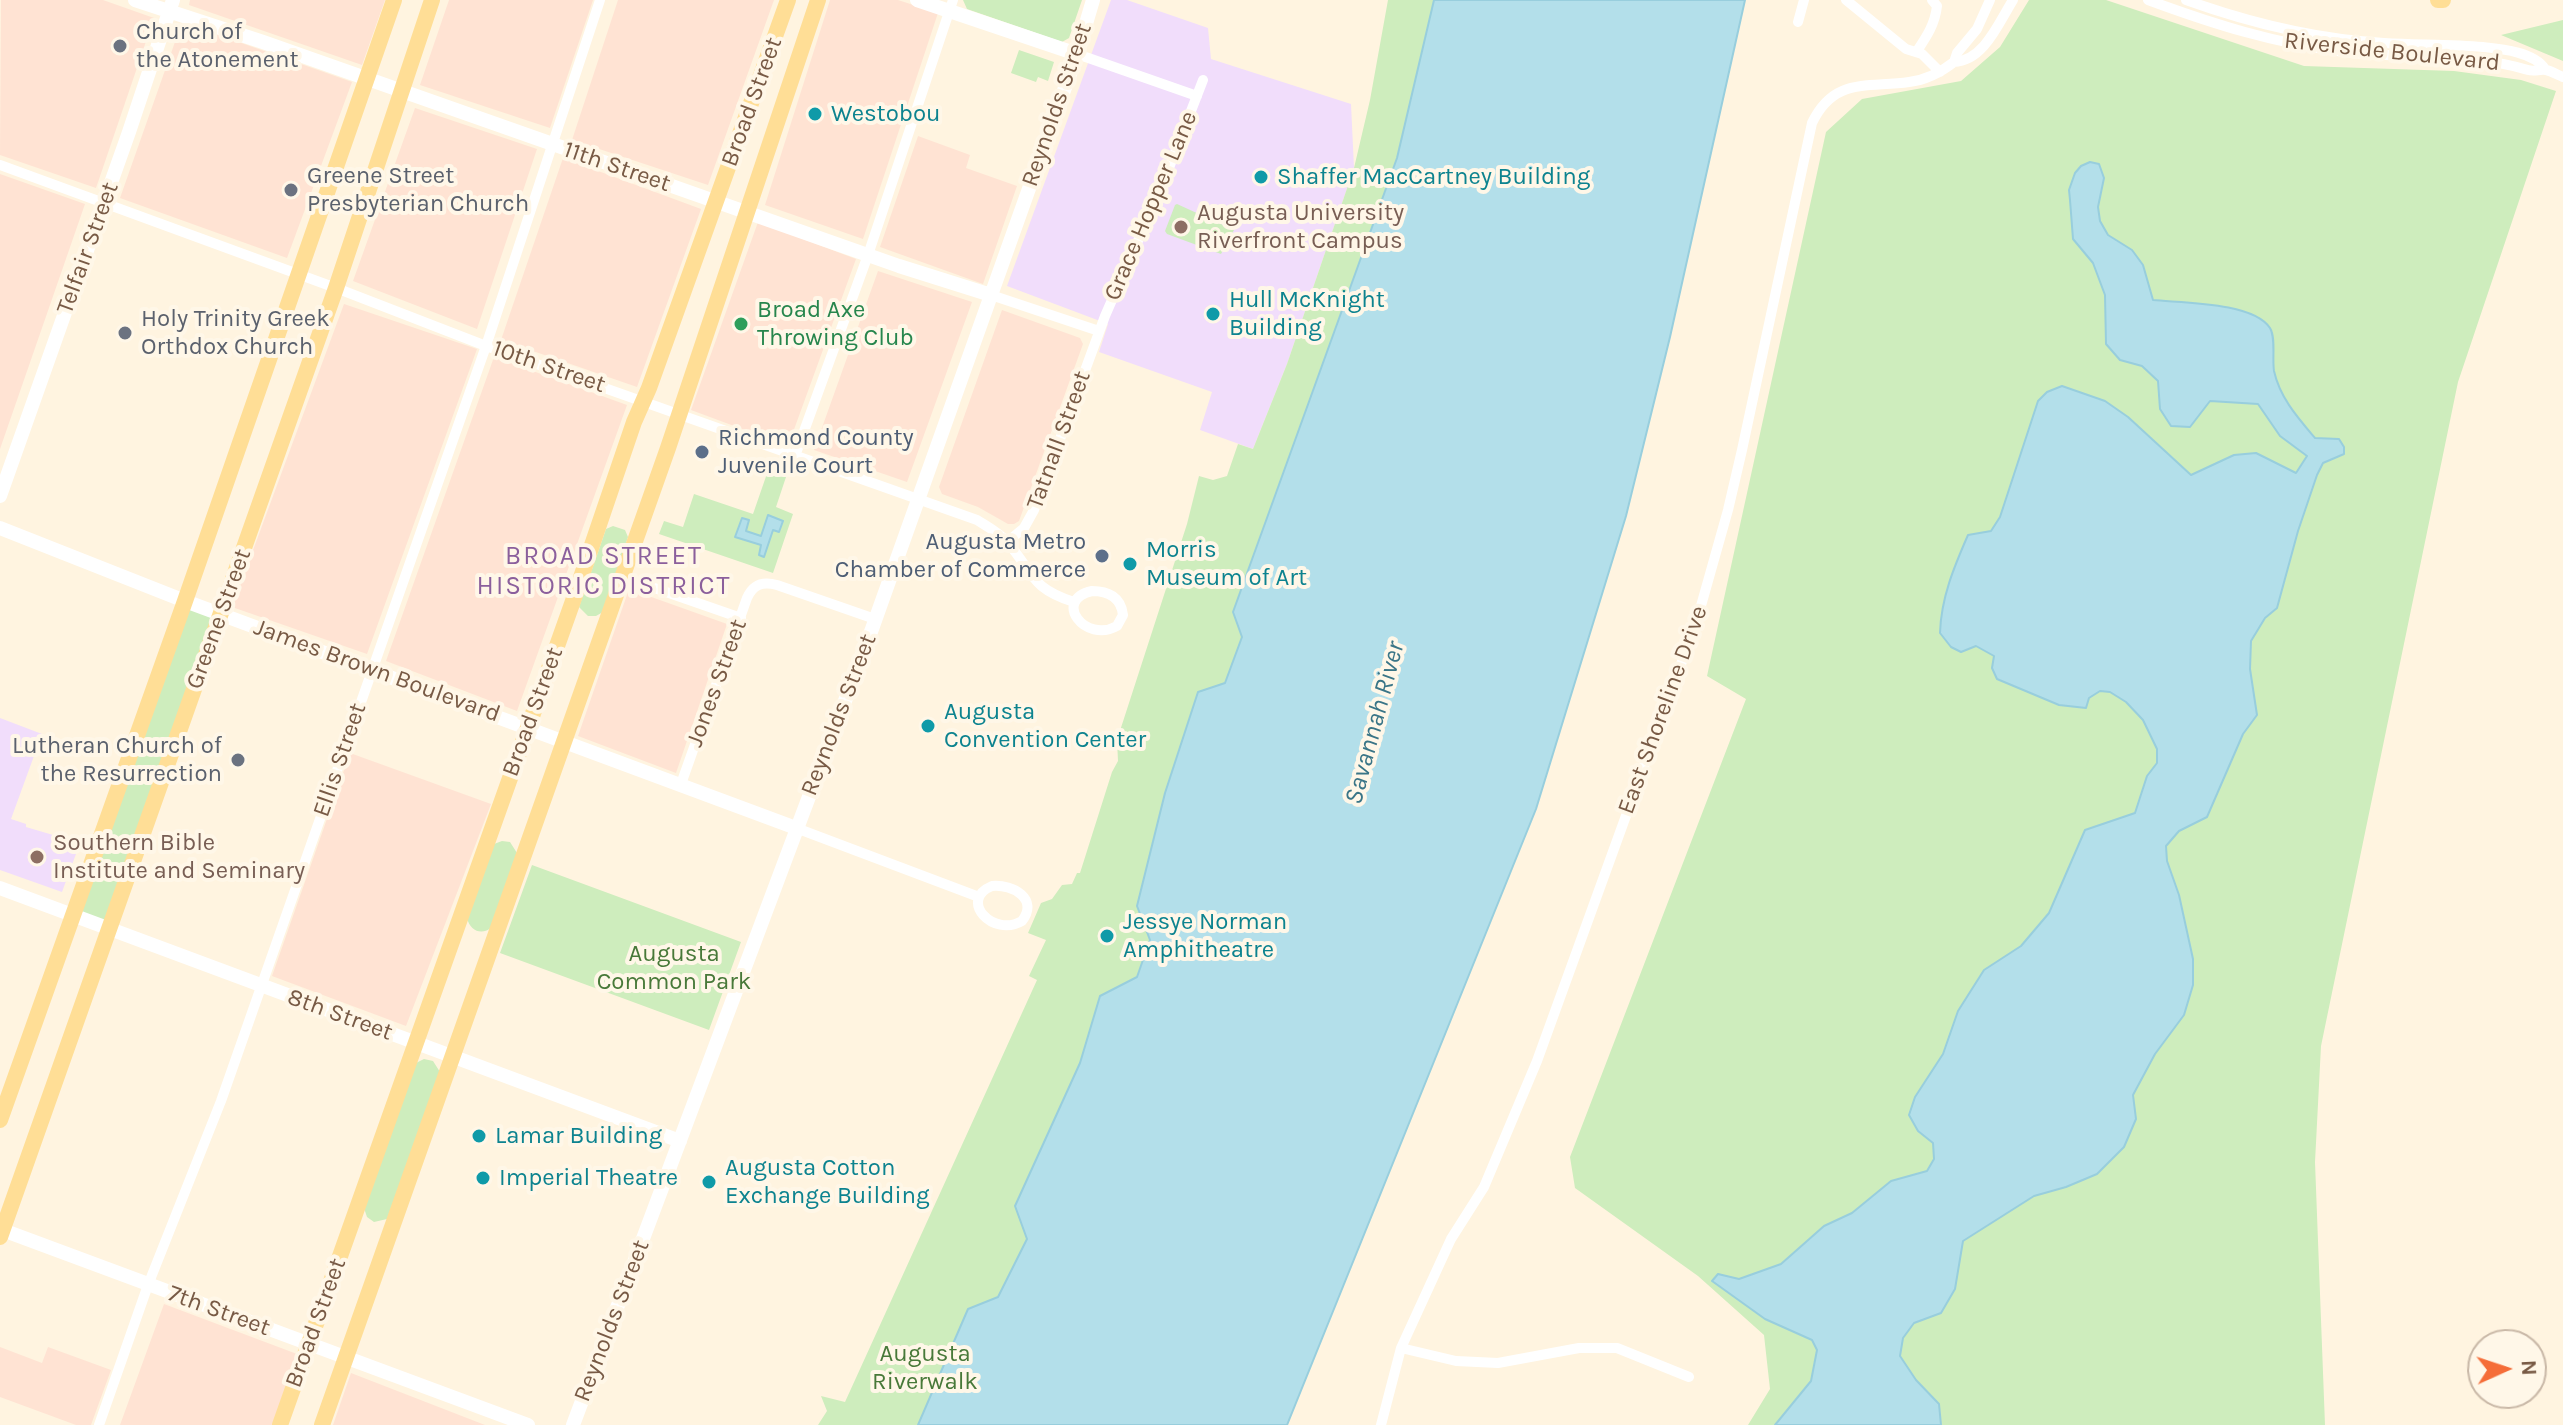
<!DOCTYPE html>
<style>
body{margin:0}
#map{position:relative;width:2563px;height:1425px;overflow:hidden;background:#fff4e0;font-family:Karla,sans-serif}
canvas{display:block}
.north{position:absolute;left:2467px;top:1329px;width:80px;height:80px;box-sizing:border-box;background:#fff7e8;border:2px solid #c9b8a7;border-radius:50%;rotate:87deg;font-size:22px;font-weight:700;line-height:32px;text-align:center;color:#785a45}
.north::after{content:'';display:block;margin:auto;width:28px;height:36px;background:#f56d38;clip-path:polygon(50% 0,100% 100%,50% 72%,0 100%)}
</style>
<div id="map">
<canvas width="2563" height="1425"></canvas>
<div class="north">N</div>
</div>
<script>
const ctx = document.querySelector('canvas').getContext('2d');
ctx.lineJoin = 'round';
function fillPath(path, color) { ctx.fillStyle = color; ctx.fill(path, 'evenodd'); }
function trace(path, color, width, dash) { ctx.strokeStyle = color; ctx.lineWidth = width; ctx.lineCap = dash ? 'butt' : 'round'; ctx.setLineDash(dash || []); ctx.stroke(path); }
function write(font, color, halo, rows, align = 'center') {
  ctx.font = font + ' Karla,sans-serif'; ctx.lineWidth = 8; ctx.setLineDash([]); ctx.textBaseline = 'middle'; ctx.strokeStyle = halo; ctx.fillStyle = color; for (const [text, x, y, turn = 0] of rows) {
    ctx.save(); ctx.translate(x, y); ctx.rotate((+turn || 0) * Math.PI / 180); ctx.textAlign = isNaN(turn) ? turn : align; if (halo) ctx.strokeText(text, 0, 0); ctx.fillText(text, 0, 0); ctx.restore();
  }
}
const commercial = new Path2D(`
 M1,0h102l51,18 -58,170 -96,-33z
 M190,0h195l-23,65 -173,-60z
 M449,0h144l-43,128 -130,-43z
 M618,0h156l-66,185 -136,-45z
 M830,0h68l40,13 -75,226 -98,-34z
 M182,22l170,60 -65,176 -167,-60z
 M415,108l122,41 -60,180 -124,-48z
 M918,136l52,19 -4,13 51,18 -34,98 -103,-37z
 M563,158l138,51 -64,178 -136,-47z
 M0,174l85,30 -85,245z
 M758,222l98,37 -68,187 -97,-36z
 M878,271l94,31 -65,180 -93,-32z
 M344,304l133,45 -110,305 -135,-47z
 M1002,310l78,28 3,6 -64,177 -5,3h-6l-30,-17 -36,-13 -3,-7z
 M494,357l133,48 -110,306 -131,-50z
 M629,589l98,35 -51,149 -98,-37z
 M350,753l141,51 -85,222 -134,-50z
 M164,1304l133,50 -24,71h-153z
 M48,1347l63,23 -20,55h-15l-76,-28v-50l42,16z
 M351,1373l134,52h-152z`);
const education = new Path2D(`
 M1111,0h16l81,28 3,31 140,45 3,64 -67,196 -34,85 -53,-19 12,-38 -113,-40 9,-28 -101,-38z
 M0,718l42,16 -31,85 15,5v3l54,16 -18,49 -62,-22z`);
const green = new Path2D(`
 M963,0h119l-13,38 -7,4 -95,-33z
 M1388,0h46l-37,158 -164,454 9,25 -17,46 -27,9 -33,101 -28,113 13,34 -13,37 -37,20 -20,66 -35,167 -82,195h-145l9,-14 -6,-15 24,6 192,-422 -8,-4 17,-36 -18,-7 13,-30 11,-4 10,-14 10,-1 5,-11h3l32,-101 6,-11 -1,-21 70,-216 12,-48 14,4 14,-4 11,-32 15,5 34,-85 67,-196 16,-68z
 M2029,0h77l198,66 150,5 67,9 35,11 -98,291 -137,664 -6,116 10,263h-577l22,-36 -6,-54 -66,-59 -123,-88 -5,-31 176,-458 -39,-23 119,-544 36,-33 99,-18 39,-34z
 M2563,20v41l-62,-26z
 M1019,50l35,12 -6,19 -10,-4 -2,5 -25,-9z
 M1177,204l57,26 -13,24 -54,-20 -2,-3 10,-26z
 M771,462l18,6 -13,39 17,7 -20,59 -114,-39 5,-13 19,6 11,-33 59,20z
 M613,526l12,4 3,7 -25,75 -7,4h-8l-9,-9 27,-78z
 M185,601l35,13 -111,315 -36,-13z
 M502,841l8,1 7,11 -25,74c-10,9 -22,4 -25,-9l27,-74z
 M532,865l209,77 -32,88 -209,-77z
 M424,1059l9,2 7,11 -53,147 -13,3 -7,-5 -3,-9 52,-145z`);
const water = new Path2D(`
 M1434,0h311l-75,337 -44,179 -90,293 -249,616h-369l50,-116 30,-12 29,-58 -12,-33 65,-143 20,-67 37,-19 13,-37 -13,-34 28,-113 33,-101 27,-9 17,-46 -9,-25 164,-454z
 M2090,162l9,2 5,14 -6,29 2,14 8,14 24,15 11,15 10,35c29,3 100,2 117,28 6,10 2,30 4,43 6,27 24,47 41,67l24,1 5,8v7l-21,9 -6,12 -19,56 -21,77 -12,10 -14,23 -1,28 7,46 -14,19 -36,83 -28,14 -13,15 1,15 12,34 14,64v26l-9,30 -29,39 -22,41 3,24 -12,28 -27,27 -31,13 -32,9 -71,45 -8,48 -14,24 -27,10 -11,15 -3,18 16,24 23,24 2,21h-166l36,-44 6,-31 -5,-10 -47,-21 -53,-38 6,-7 21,5 42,-15 43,-38 28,-13 39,-32 36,-10 7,-12 -1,-16 -15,-12 -9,-16 6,-18 28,-43 15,-43 26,-41 37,-24 28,-33 36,-83 50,-17 12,-37 10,-13v-14l-14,-29 -17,-18 -16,-10 -10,-1 -11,7 -3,10 -27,-3 -62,-26 -5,-11 2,-12 -18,-10 -15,6 -10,-5 -11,-14c1,-35 14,-66 28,-98l23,-4 9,-14 38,-116 9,-9 15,-6 43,15 23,16 63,58 43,-20 22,-2 40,20 11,-17 -27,-20 -22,-32 -48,-3 -20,26 -19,-1 -11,-17 -2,-28 -16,-15 -22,-6 -14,-16 -1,-49 -12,-32 -20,-24 -3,-39 -1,-10 6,-17 6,-7z
 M768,515l15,6 -4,11 -6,-2 -9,27 -5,-2 2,-10 -26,-8 7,-19 7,2 -3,11 15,5z`);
const street = new Path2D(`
 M1846,0l60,49 16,5 18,18
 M2148,0c65,24 128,44 197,52 61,7 123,0 183,18 7,2 11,-1 18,0 5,1 12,5 17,7
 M2186,0c64,23 130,39 198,43 33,2 66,1 99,4 19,2 51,5 62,22
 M1798,22l6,-22
 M1917,51c10,-15 18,-27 20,-45l-5,-6
 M1077,54l120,42
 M1954,62c30,-1 45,-40 59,-62
 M1954,62l3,-9 20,-24 13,-29
 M0,165l336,123 150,58 491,174c11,7 23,13 31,23 26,30 22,45 66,59
 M991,295l108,36
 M795,456l73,-201 85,-255
 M1007,542l17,-14 10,-18 71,-194 57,-130 41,-106
 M623,577l118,41
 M1092,591c16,0 29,6 31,24l-6,11c-32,18 -65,-26 -25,-35z
 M681,784l66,-186c6,-14 16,-17 30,-13l98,34
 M796,828l183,69
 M992,886c21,-2 47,13 30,35 -29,17 -64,-21 -30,-35z
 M1401,1348l55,13 42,2 81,-15h38l72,29
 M99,1425l49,-140 73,-184 265,-755 114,-346
 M1381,1425l20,-77 50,-109 33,-52 53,-126 160,-441 31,-110 14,-60 70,-327c22,-46 55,-35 97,-41 17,-2 31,-9 45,-20`);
const secondary = new Path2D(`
 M135,0l128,42 636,224 92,29
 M917,0l160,54
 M0,496l129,-364 44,-132
 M0,528l185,73 611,227
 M0,888l680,253
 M0,1229l528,196
 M573,1425l299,-796 205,-575 16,-54`);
const primary = new Path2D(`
 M2438,0h5
 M0,1120l185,-519 209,-601
 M0,1237l336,-949 96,-288
 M280,1425l293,-824 61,-179 15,-34 139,-388
 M322,1425l346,-977 150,-448`);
const markers = [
 [120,46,8,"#6b7280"],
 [815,114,8,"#0f9aa8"],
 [1261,177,8,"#0f9aa8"],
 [291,190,8,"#6b7280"],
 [1181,227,8,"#8d6e63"],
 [1213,314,8,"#0f9aa8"],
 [741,324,8,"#2e9e5b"],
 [125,333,8,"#6b7280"],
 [702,452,8,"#5c6f8a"],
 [1102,556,8,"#5c6f8a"],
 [1130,564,8,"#0f9aa8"],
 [928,726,8,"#0f9aa8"],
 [238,760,8,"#6b7280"],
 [37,857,8,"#8d6e63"],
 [1107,936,8,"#0f9aa8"],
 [479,1136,8,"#0f9aa8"],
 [483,1178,8,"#0f9aa8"],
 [709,1182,8,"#0f9aa8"]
];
const worshipNames = [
 ["Church of",136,32],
 ["the Atonement",136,60],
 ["Greene Street",307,176],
 ["Presbyterian Church",307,204],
 ["Holy Trinity Greek",141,319],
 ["Orthdox Church",141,347],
 ["Lutheran Church of",222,746,"right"],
 ["the Resurrection",222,774,"right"]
];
const streetNames = [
 ["Riverside Boulevard",2392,52,6],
 ["Broad Street",752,102,-70],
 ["Reynolds Street",1057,105,-71],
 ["11th Street",617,167,19],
 ["Grace Hopper Lane",1151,206,-67],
 ["Telfair Street",88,248,-70],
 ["10th Street",549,367,19],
 ["Tatnall Street",1059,440,-70],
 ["Greene Street",219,619,-70],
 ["James Brown Boulevard",377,671,20],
 ["Jones Street",717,683,-70],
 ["East Shoreline Drive",1663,710,-70],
 ["Broad Street",533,712,-70],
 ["Reynolds Street",839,715,-69],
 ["Ellis Street",340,760,-71],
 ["8th Street",340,1015,20],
 ["7th Street",219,1311,20],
 ["Reynolds Street",612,1321,-69],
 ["Broad Street",316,1323,-70]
];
const cultureNames = [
 ["Westobou",831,114],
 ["Shaffer MacCartney Building",1277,177],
 ["Hull McKnight",1229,300],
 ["Building",1229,328],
 ["Morris",1146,550],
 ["Museum of Art",1146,578],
 ["Augusta",944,712],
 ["Convention Center",944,740],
 ["Jessye Norman",1123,922],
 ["Amphitheatre",1123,950],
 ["Lamar Building",495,1136],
 ["Augusta Cotton",725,1168],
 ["Exchange Building",725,1196],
 ["Imperial Theatre",499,1178]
];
const educationNames = [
 ["Augusta University",1197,213],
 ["Riverfront Campus",1197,241],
 ["Southern Bible",53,843],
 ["Institute and Seminary",53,871]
];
const leisureNames = [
 ["Broad Axe",757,310],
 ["Throwing Club",757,338]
];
const serviceNames = [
 ["Richmond County",718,438],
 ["Juvenile Court",718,466],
 ["Augusta Metro",1086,542,"right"],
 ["Chamber of Commerce",1086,570,"right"]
];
const parkNames = [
 ["Augusta",674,954],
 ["Common Park",674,982],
 ["Augusta",925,1354],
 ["Riverwalk",925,1382]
];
const neighbourhoodNames = [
 ["BROAD STREET",604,557],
 ["HISTORIC DISTRICT",604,587]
];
const waterNames = [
 ["Savannah River",1375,723,-75]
];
fillPath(commercial, '#ffe3d3');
fillPath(education, '#f1ddfb');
fillPath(green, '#ceedbd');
fillPath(water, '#b3dfea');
trace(water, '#98cedd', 2);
trace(street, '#fff', 10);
trace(secondary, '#fff', 14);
trace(primary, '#ffde96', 16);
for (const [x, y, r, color] of markers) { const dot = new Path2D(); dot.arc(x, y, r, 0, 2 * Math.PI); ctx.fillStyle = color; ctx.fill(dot); trace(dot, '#fff7e8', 3); }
write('24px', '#5b616d', '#fff7e8', worshipNames, 'left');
write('24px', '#785a45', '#fff7e8', streetNames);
write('24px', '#0d838f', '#fff7e8', cultureNames, 'left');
write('24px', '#785e54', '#fff7e8', educationNames, 'left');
write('24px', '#27864d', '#fff7e8', leisureNames, 'left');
write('24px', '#4e5e75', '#fff7e8', serviceNames, 'left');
write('24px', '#487939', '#fff7e8', parkNames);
ctx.letterSpacing = '2px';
write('26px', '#8b5f9c', '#fff7e8', neighbourhoodNames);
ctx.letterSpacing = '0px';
write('italic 26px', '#3a7587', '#fff7e8', waterNames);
</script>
